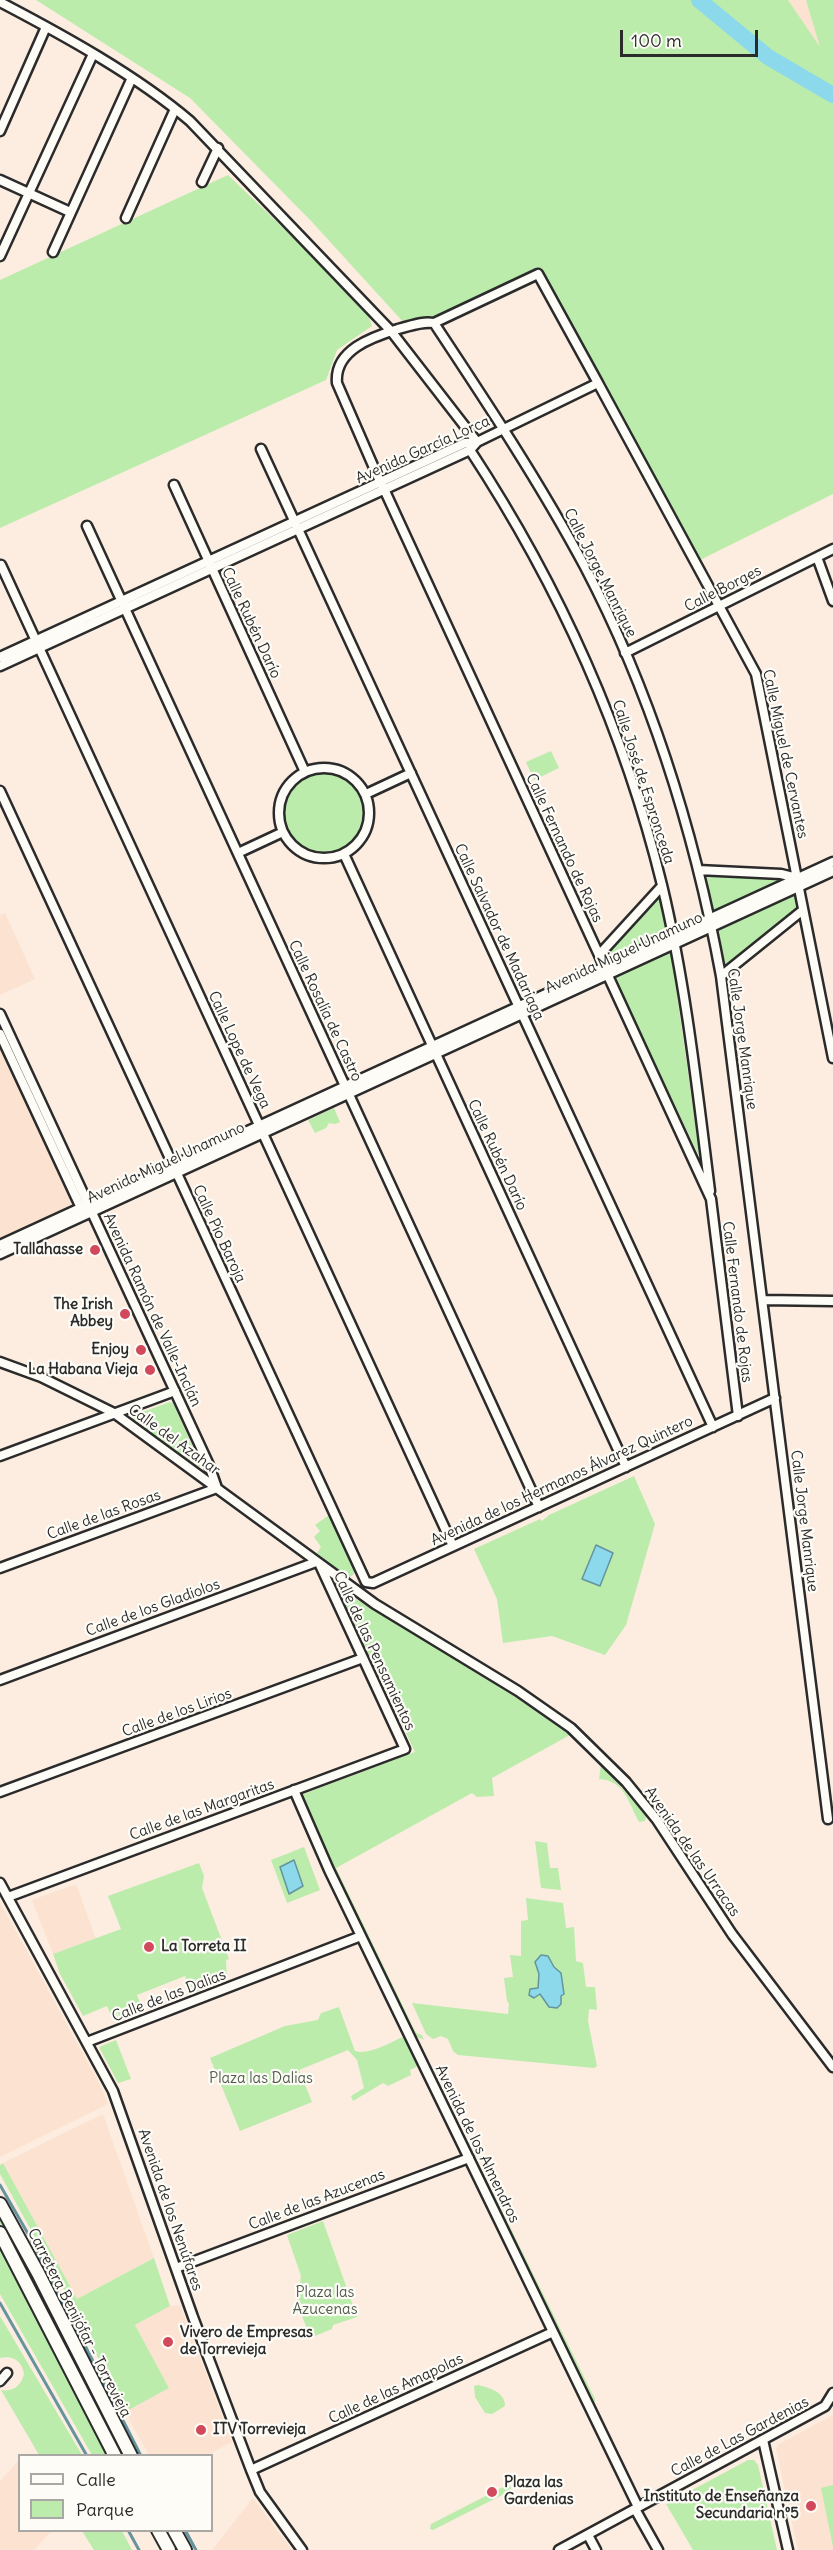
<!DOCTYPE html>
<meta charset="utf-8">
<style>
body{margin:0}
#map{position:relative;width:833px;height:2550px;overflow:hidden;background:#fcede0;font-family:Delius,sans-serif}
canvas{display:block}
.legend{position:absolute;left:18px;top:2454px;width:195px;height:78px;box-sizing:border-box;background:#fdfcf7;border:2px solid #a9a8a5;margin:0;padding:8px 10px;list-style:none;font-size:18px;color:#2b2b2b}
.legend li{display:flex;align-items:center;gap:12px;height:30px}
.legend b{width:30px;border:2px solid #a9a8a5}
.scale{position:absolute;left:620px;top:30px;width:138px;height:27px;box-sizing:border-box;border:3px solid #2b2b2b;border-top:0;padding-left:8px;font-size:18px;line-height:21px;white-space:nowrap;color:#2b2b2b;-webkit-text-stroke:4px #fdfcf7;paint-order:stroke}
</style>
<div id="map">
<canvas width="833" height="2550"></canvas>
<ul class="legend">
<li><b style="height:8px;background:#fdfcf7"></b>Calle</li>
<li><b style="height:16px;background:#bbecac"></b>Parque</li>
</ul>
<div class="scale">100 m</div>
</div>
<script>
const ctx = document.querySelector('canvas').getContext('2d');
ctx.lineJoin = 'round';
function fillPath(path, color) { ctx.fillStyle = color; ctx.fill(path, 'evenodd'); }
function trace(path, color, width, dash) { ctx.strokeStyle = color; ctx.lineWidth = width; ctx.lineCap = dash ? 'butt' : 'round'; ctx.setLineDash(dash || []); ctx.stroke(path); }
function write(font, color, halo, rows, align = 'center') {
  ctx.font = font + ' Delius,sans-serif'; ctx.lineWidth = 4.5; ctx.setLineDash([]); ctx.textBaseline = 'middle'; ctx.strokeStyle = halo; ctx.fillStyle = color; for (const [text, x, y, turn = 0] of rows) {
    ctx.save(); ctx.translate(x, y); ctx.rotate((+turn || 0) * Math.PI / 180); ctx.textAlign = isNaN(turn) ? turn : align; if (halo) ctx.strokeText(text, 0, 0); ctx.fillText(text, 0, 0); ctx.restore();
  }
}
const built = new Path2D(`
 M788,0h45l-12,49z
 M5,913l30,66 -35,16v-80z
 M0,1046l73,159 -73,34z
 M76,1884l20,55 -43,15 -21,-54z
 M0,1902l99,181 9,21 -108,53z
 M103,2114l51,144 -77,41 -74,-136z
 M180,2305l52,137 -25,13h-58l-24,-43 44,-24 -34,-63 35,-19z
 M833,2415v135h-35l-22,-101 3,-5z
 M19,2460l1,70 32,1 -18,19h-34v-69z
 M253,2498l39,52h-80z`);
const green = new Path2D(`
 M36,0h752l32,47 -14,-47h27v494l-133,66 -160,-291 -98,46 -24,3 -13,6 -93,-102 -122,-124z
 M228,175l70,67 70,72 4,12 -35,24 -11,30 -326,148v-248z
 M551,751l8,17 -25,12 -8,-18z
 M284 813a40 40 0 1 1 80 0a40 40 0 1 1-80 0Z
 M707,875l73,4 1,1 -67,32 -9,-35z
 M793,893l3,1 2,14 -75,59 -6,-39z
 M657,899h3l7,35 -61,26 -1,-5z
 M669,951l2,1 29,206 -86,-180 2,-3z
 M334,1108l6,14 -5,2 -6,-1 -3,5 -11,5 -7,-13z
 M170,1402l3,1 28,62 -2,2 -68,-49v-2z
 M634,1476l21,48 -29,101 -21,30 -53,-19 -49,7 -6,-44 -23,-50 66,-30 2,2 7,-6z
 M329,1515l25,55v4l-4,3 -4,-1 -29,-23 4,-6 -7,-10 6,-6 -5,-6z
 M342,1590l175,108 53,37 -78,43 2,18 -17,1 -5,-4 -136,75 80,165 6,2 2,5 -11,-5 -82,-170 -30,-70 114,-43 -75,-159z
 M601,1765l45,50 -1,6 -6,1c-11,-20 -14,-41 -40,-43z
 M535,1841l12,2 3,25h8l3,22 -20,-2z
 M304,1847l16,43 -33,13 -16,-43z
 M199,1863l5,13 -2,12 27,71 -3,1 1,20 -35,13 -7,-17 -48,19 5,13 -10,4 -6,-13 4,14 -10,4 -7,-13 5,13 -5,3 -6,-14 -24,10 -23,-42 -7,-20 68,-25 -13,-33z
 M526,1898l37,5 3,25 8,-1 2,34 7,2 3,24h9l2,23 -8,-1 -1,12 9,45 -3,2 -136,-13 -5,-4 -5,-12 -7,-3 -8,3 -7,-5 -14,-31 96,11 1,-10 -2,-3 -3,-23 9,-1 -3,-22 11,1v-35l7,-1z
 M339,2007l16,44c13,5 35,-9 48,-14l15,29 -8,4 1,5 -23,11 -5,-3 -30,18 -2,-5 13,-8 -7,-28 -9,-10 -49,20 13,32 -72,29 -30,-73 75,-32 33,-6 3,-7z
 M116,2040l15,39 -13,4 -19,-36z
 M426,2060l2,1 167,338v4z
 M3,2163l74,136 77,-41 16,48 -35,19 34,63 -44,24 -62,-124 -63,-114v-9z
 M0,2214l43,79 82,162h-5c-40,-77 -78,-155 -120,-231z
 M323,2221l34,96 -24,8 -1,4 -20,8 -3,-3 -7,-18 -4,-21 3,-19 -14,-41z
 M0,2247l107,208h-15l-92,-161z
 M0,2316l82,139h-43l-38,-65c12,2 20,-4 23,-16 -2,-13 -11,-19 -24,-16z
 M478,2385c12,3 27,7 27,21l-13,8 -7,-1 -10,-16 -1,-11z
 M748,2460h6l4,5 19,85h-84l-27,-46z
 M507,2485l4,2 -1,4 -77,39 -3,-1 1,-5z
 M833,2485v62l-12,-59z
 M82,2531h40l10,19h-38z`);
const water = new Path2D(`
 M596,1545l17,8 -13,33 -18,-7z
 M294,1860l9,26 -14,8 -9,-27z
 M541,1955l7,1 6,11 7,6 3,21 -3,2v8l-4,4 -8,-1 -9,-13 -6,4 -5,-3 1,-6 8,-1 1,-14 -4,-12z`);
const stream = new Path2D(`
 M0,2185l31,54 110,217
 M0,2303l87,153
 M128,2530l11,20
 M185,2530l11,20`);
const river = new Path2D(`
 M699,0l69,57 65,38`);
const minor = new Path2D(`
 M0,2c63,33 136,73 190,119l201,210 86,111 -7,8c88,134 154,279 192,435 24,100 35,203 48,306
 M0,131l46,-104
 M0,180l70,32
 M202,182l16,-34
 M126,218l49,-109
 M53,252l78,-172
 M0,256l93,-202
 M434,323c53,80 106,160 151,244 67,128 110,268 136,409l107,843
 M598,383l158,291 77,384
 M261,449l452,978
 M174,485l131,287
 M87,526l452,981
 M817,557l16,44
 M1,565l452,981
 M625,653l208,-104
 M0,657l465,-214 12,-1 121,-59 -60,-109 -104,49c-13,-2 -23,3 -36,6 -26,8 -64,21 -61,54l41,94 6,12 215,466 5,12 107,232 27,217
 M0,666l470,-216
 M279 813a45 45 0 1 1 90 0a45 45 0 1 1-90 0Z
 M0,791l366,791 7,1 402,-185
 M366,794l45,-21
 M238,853l45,-21
 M344,854l282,613
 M698,870l83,4 16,4
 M599,955l63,-69
 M721,976l82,-66
 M0,1014l209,451 8,23
 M0,1034l81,174
 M0,1245l833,-383
 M0,1254l833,-383
 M763,1300l70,1
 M0,1362l41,15 73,36 261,191 143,87 53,37 55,54 31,38 75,114 101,133
 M0,1456l175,-65
 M0,1568l217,-80
 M0,1680l316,-118
 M294,1790l35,80 309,637
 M0,1792l363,-134
 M0,1883l113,208 80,226 58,153 9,22 42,58
 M8,1897l397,-148 -85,-184
 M87,2042l274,-106
 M176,2268l293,-110
 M0,2381l7,-8
 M763,2440l25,110
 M251,2470l302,-138
 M635,2509l23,41
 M588,2535l8,15
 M559,2550l266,-144 8,-13`);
const secondary = new Path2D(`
 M0,2204l38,69 93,183
 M0,2233l115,223
 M158,2530l11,20
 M174,2530l11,20`);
const markers = [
 [95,1250,6,"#d1495b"],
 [125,1314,6,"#d1495b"],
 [141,1350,6,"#d1495b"],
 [150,1370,6,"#d1495b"],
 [149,1947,6,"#d1495b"],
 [168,2342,6,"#d1495b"],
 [201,2430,6,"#d1495b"],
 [492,2492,6,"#d1495b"],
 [811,2506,6,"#d1495b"]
];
const streetNames = [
 ["Avenida García Lorca",423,450,-24],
 ["Calle Jorge Manrique",600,573,63],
 ["Calle Borges",723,589,-27],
 ["Calle Rubén Darío",251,623,65],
 ["Calle Miguel de Cervantes",785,754,78],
 ["Calle José de Espronceda",643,782,72],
 ["Calle Fernando de Rojas",564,848,65],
 ["Calle Salvador de Madariaga",499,932,65],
 ["Avenida Miguel Unamuno",624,953,-25],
 ["Calle Rosalía de Castro",325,1011,65],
 ["Calle Jorge Manrique",742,1039,82],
 ["Calle Lope de Vega",239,1050,65],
 ["Calle Rubén Darío",497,1155,65],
 ["Avenida Miguel Unamuno",166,1163,-25],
 ["Calle Pío Baroja",219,1234,65],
 ["Calle Fernando de Rojas",737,1302,83],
 ["Avenida Ramón de Valle-Inclán",152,1310,65],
 ["Calle del Azahar",174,1440,36],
 ["Avenida de los Hermanos Álvarez Quintero",562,1481,-25],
 ["Calle de las Rosas",104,1515,-20],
 ["Calle Jorge Manrique",804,1521,83],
 ["Calle de los Gladiolos",153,1608,-20],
 ["Calle de las Pensamientos",374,1651,65],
 ["Calle de los Lirios",177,1713,-20],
 ["Calle de las Margaritas",202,1810,-20],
 ["Avenida de las Urracas",692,1852,55],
 ["Calle de las Dalias",169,1996,-21],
 ["Avenida de los Almendros",477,2144,64],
 ["Calle de las Azucenas",317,2200,-21],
 ["Avenida de los Nenúfares",170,2210,71],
 ["Carretera Benijófar - Torrevieja",79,2323,63],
 ["Calle de las Amapolas",396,2389,-25],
 ["Calle de Las Gardenias",740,2437,-28]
];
const poiNames = [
 ["Tallahasse",83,1250],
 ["The Irish",113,1305],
 ["Abbey",113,1322],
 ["Enjoy",129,1350],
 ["La Habana Vieja",138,1370],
 ["La Torreta II",161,1947,"left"],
 ["Vivero de Empresas",180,2333,"left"],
 ["de Torrevieja",180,2350,"left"],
 ["ITV Torrevieja",213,2430,"left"],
 ["Plaza las",504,2483,"left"],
 ["Gardenias",504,2500,"left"],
 ["Instituto de Enseñanza",799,2497],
 ["Secundaria nº5",799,2514]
];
const parkNames = [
 ["Plaza las Dalias",261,2079],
 ["Plaza las",325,2293],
 ["Azucenas",325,2310]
];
fillPath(built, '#fce2d0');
fillPath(green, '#bbecac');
fillPath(water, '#8bd9ea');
trace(water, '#65939e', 1.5);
trace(stream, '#65939e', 3);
trace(river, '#8bd9ea', 16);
trace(minor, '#2b2b2b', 13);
trace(secondary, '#2b2b2b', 16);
trace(minor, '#fdfcf7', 8);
trace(secondary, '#fdfcf7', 12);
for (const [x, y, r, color] of markers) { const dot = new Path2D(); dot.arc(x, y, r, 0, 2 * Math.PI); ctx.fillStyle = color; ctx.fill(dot); trace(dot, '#fdfcf7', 2); }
write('15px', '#2b2b2b', '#fdfcf7', streetNames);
write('bold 15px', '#2b2b2b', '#fdfcf7', poiNames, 'right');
write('15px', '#4f5b4b', '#fdfcf7', parkNames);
</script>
